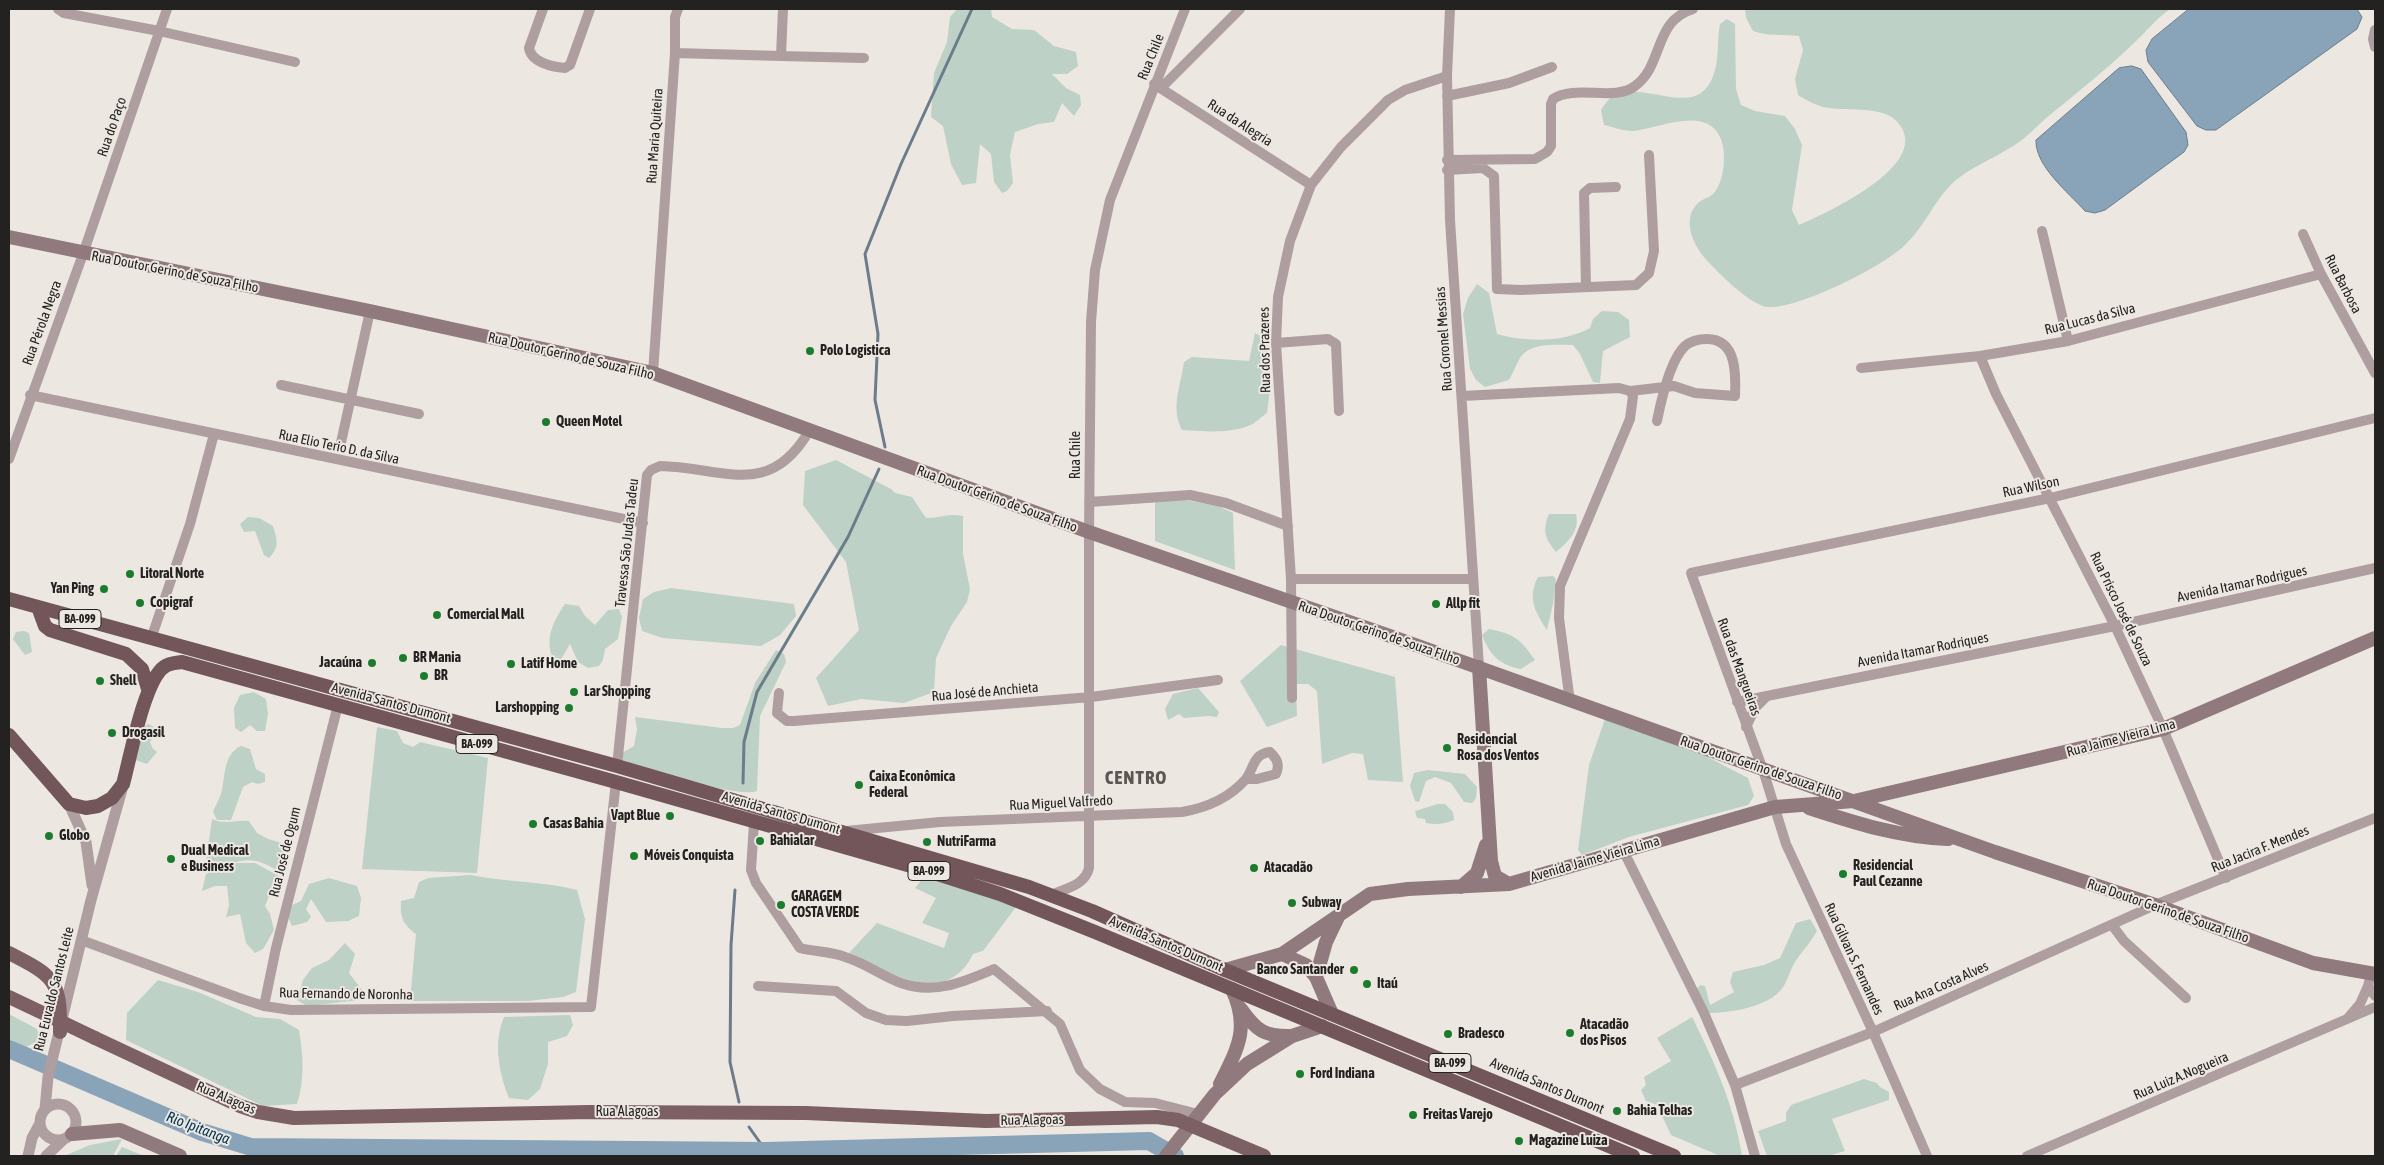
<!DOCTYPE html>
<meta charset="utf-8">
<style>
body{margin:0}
#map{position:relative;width:2384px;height:1165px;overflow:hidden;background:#ede7e2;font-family:"Asap Condensed",sans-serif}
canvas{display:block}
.frame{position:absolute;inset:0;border:10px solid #242220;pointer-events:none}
</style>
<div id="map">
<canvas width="2384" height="1165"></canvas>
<div class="frame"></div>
</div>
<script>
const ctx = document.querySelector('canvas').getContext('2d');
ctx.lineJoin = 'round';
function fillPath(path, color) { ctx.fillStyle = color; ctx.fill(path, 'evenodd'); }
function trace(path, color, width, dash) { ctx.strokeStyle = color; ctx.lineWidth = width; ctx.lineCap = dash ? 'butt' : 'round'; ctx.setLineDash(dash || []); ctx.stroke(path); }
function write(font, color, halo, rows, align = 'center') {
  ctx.font = font + ' "Asap Condensed",sans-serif'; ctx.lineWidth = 4; ctx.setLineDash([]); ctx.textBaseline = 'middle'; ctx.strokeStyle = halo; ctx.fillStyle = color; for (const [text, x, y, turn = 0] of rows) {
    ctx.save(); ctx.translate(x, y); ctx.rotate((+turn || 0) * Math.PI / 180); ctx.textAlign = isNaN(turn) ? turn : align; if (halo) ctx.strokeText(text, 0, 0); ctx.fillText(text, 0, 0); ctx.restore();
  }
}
const green = new Path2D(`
 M957,9h34l1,8 20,12 22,1 20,16 22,6 2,14 -11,8h-15l14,14 14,7 1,10 -7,11 -12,-13 -8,19 -16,2 -23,8 -5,23 3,28 -6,8 -5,2 -8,-11 -3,-28 -11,-10 -4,39 -14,2 -11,-21 -8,-38 -12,-9 3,-44 13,-31 3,-25z
 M1745,9h425c-14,10 -24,23 -37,35 -26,25 -54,47 -82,70 -10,8 -19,18 -29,26 -20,15 -46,24 -66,40 -21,18 -30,45 -50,64 -21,22 -109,66 -139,63 -17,-2 -52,-37 -63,-50 -12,-14 -22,-39 -6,-54 4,-4 11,-5 15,-9 12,-12 14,-43 7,-57 -15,-32 -63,-8 -87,-6 -10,0 -20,-4 -29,-6l-3,-15c2,-3 6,-9 9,-12 33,-23 90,29 105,-28 4,-14 2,-31 5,-46l7,-5 8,5 1,65 5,16 14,6 30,5 10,13 7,16 -10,65 7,15c28,-12 118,-54 105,-92 -2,-7 -8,-13 -14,-17 -18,-9 -41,-5 -60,-8 -12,-1 -22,-7 -32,-13l-3,-16 8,-29 -4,-14c-18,-2 -29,1 -46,-5l-7,-13z
 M1477,284l12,9 8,41c29,8 66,9 93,-6l3,-9 9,-8 16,1 11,8 1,17 -27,14 -3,32 -7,-1 -13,-28 -7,-9c-16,0 -43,-3 -53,13 -4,7 -7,15 -11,22l-24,7 -9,-7 -6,-11 -7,-55 5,-16z
 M1255,333l9,5 3,16 -3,12 7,16 -4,31c-6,4 -12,11 -19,13 -20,8 -46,5 -66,4 -12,-22 -1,-45 2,-68l8,-5 57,4z
 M836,460l55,29 4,4 17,4 14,21c16,0 20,-5 37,-2v38l7,35 -3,13 -16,24 -15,32 -2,34 -30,11 -43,-4 -33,7 -12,-28 43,-48 -13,-68 -43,-57 2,-34z
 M1180,499l38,7 15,7 2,57 -80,-29v-39z
 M1549,514h27c4,17 -8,28 -20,38 -11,-13 -14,-22 -7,-38z
 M248,517l11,1 14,8c4,13 7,21 -4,32l-5,-3 -9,-24 -11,1 -4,-8z
 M1553,576l3,3 -3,25 -6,26c-12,-18 -20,-32 -9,-53z
 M671,588l123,16 2,12 -16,19 -19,11 -98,-8 -21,-7 -3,-13 4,-19 11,-7z
 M565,604l14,2 6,10 10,9 13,-15 11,-1 3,8 -4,22 -13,10 -2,11 -4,6 -11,2 -10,-6 -8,-18 -10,17 -7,-3c-9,-19 1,-38 12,-54z
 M1489,629c26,5 31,10 46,31l-14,9c-22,-4 -31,-14 -39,-34z
 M24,631l5,2 3,19 -7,3 -12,-16 3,-7z
 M1281,645l114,32 8,105 -35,-2 -5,-26 -11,-1 -30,11 -5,-73 -9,-7h-12l1,32 -30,11 -27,-46z
 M776,650l8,4 2,8 -26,54 -3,75c-18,8 -112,-23 -134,-31l-1,-7 12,-7 3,-17 -2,-12 87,11h11l7,-3 15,-42z
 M1198,688l21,24 -2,5 -9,-1 -24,2 -5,-4 -11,6 -3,-11 8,-15z
 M254,692l12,7 2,15 -3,17h-8l-7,-6 -9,7 -6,-4 -1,-20 6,-13z
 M1605,719l91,32 52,27 6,18 -6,9 -119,32 -47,18 -4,-5 11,-85z
 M148,724l6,3 1,7 -5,8 3,7 4,3 -10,12 -12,-4 6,-30z
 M377,727l20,4 6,12 10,4 7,-5 68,16 -11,115 -115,-4z
 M241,746l9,3 6,20 9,5v8l-7,2 -6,-2 -9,5 -12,33h-14l-4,-8c2,-6 6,-12 8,-18 5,-17 1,-39 20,-48z
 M1428,770l37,4 12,13 -1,11 -4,5 -8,-1 -13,-19 -16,-6 -9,4 -7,21 -4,-1 -5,-15 4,-13z
 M1438,804h7l8,8 1,8c-9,4 -18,5 -28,3l-1,-4 -8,-1 -2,-7z
 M212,819c13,6 23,1 37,2l8,12 11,6 21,6 -5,31c-33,-26 -43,-14 -79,-6z
 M233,863h22l24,13 4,9 -3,9 -11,2 -4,10 5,8 4,16 -11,19 -8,4 -9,-10 -6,-29 -14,3 3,-12 -2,-19h-12l-13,5 4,-17z
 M470,875c35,7 72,6 107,15l8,29 -9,73 -13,5 -35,4h-118l6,-67c-13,-10 -16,-16 -15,-33l13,-3 5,-16 9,-4z
 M924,877l58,15 34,15 -33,44 -10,3c-27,55 -85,19 -124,-1l28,-30 67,25 5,-15 -27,-10 14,-25 -21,-10z
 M329,878l28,8 4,12 -2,18 -11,5 -22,1 -15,-23 -5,10 5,8 -4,5 -15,4 -4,-9 4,-12 9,-4 8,-17z
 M1810,919l7,12c-6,11 -13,18 -20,28 -7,9 -9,23 -16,31 -14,17 -52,23 -72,23l-12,-24 3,-4 5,1 5,19 24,-13 -4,-10 3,-10 31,-7 16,-7 16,-35z
 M345,943l10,11 -6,19 13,17 -2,10 -53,6 -10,-6 6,-20 9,-12 17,-8z
 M158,980l40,12 58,25 24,2 19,11c4,25 6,49 -2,74l-34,2 -137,-66 1,-27z
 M9,1014l28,15 3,11 -14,7 -17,-8z
 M570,1015l3,10 -6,11 -19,6v22l-8,25 -12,11 -19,-2c-10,-25 -16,-55 -5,-81z
 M1692,1017c23,46 42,88 50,139h-22l-49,-21 -14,-30 -11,-4 -5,-11 5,-5 -2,-8 27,-16 -14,-23z
 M1864,1079l13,4 3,4 9,5v8l-57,19 13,32 -17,5h-61l-9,-25 28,-10v-8l5,-8z
 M122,1139l-9,17h-49l26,-11z
 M122,1147l22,9h-28z`);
const water = new Path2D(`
 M2189,9h168l5,8 -5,12 -141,101h-10l-9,-4 -49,-64 -2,-12 6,-11z
 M2132,66l9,3 45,63 2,13 -4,7 -79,58 -10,3 -10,-2c-17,-19 -50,-45 -49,-71l83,-72z`);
const stream = new Path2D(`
 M885,447l-10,-47 3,-66 -13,-80 36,-90 71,-155
 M743,783l1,-41 13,-50 91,-155 31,-68
 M735,890l-4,55 -1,117 9,40
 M749,1127l17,24`);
const river = new Path2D(`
 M9,1049l193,83 49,15 515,4 383,-10 26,15`);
const minor = new Path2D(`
 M58,9l6,4 95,18 136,31
 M543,9l-14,39c2,14 23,19 36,20l5,-3 20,-56
 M1450,9l-3,67 3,144 29,447
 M2375,30l-2,9 2,8
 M675,53v-36l3,-8
 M781,56l83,2
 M1154,84l157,101
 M1161,88l79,-79
 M1447,96l62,-13 43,-16
 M1447,160l88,-1 12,-7 4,-6v-42l2,-5c22,-15 62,3 82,-13 29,-21 18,-65 58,-77
 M1447,170l36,-2 11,8 3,113 24,1 115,-5 13,-12 5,-22 -5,-96
 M2042,231l26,110
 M2303,234l18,40 54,99
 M1586,287l-2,-94 6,-5 26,-1
 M1276,343l52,-4 8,5 3,67
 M1980,356l16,38 119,232 48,103 63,149
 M1861,368l119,-12 88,-15 253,-67
 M653,373l22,-320 106,3 2,-47
 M281,385l138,29
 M1630,391l44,-5 21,7 40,3c1,-21 2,-57 -28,-57 -7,0 -16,2 -22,7 -15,14 -24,55 -28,75
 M30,395l613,128
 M1462,396l157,-8 11,3 3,5 -3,23 -70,167 -1,32 11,84
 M340,447l30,-136
 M9,459l74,-205 84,-245
 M1089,502l101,-7 36,8 62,23
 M1291,579h182
 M151,639l39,-115 24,-90
 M779,693l-2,20 10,8h7l297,-24 127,-17
 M1292,698l-1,-119 -15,-236 2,-46 12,-56 21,-56 30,-38 47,-47 17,-10 42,-14
 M1737,702l378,-76 260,-58
 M1746,727l9,-19 12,-12
 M617,766l30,-291 4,-5 9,-4c62,1 109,34 149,-35
 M754,823l-3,47 5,13 44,65c14,4 31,3 45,9 20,6 37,19 56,26 33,12 63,-1 93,-14l66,55 20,46 20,19 25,13 30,1 43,11
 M846,831l94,-9 242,-10c23,-4 47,-14 63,-32 9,-10 7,-26 25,-28 7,7 10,12 6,22l-19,5h-11
 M1623,850l81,163 31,72 20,71
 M1051,895c16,-7 34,-10 38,-27v-336l2,-210 4,-52 15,-70 75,-191
 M2112,925l12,16 62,57
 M81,940l161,59 22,7 27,4 300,-3 25,-225
 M2369,982l-1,4 7,10
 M758,986l78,5 30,22 20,7 21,1 46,-5 94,-5
 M264,1006l12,-58 62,-243
 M2348,1018l12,-14 8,-18
 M1735,1085l138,-53 282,-127 220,-87
 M1927,1156l-54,-124 -87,-188 -23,-74 -72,-197 359,-75 325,-80
 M2027,1156l348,-149`);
const tertiary = new Path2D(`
 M69,804l17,38 6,43
 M40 1122a18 18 0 1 1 36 0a18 18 0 1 1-36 0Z
 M45,1109l3,-32 43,-177 32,-114
 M28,1156l4,-18 8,-15
 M46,1156l18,-17`);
const secondary = new Path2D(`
 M9,237l361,74 283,62 436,159 304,105 602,215 160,53 158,58 62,11
 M1479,667l12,194 4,15 14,8
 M1809,808c46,15 90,29 139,31
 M1461,887l16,-14 9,-28
 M1282,954l24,11 10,12
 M1225,970l57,-16 88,-60 38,-5 101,-5 266,-77 79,-6 309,-72 212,-91
 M1241,1009c15,21 23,28 51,27
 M1332,1014l-16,-37 10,-35 12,-25
 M1220,1084c18,-36 30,-56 12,-95
 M72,1134l48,-4 60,26
 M1166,1156l49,-62 32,-30 45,-28 30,-10`);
const primary = new Path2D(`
 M9,953c45,23 52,27 51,79
 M9,997l38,18
 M95,1038l145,68 18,6 36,6 295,-6 217,1 180,8 171,-4 21,3 86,36`);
const trunk = new Path2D(`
 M9,599l608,167 412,121 63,24 133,59 449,186
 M38,607l7,19 5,4 76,24 16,15 6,20
 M9,735l60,69 17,4 12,-2 14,-8 11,-14c7,-25 21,-103 41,-117 5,-4 12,-4 18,-5l434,120 309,88 75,24 95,38 538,224`);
const primaryBridge = new Path2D(`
 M47,1015l48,23`);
const markers = [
 [810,351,5,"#1b7c2e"],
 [546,422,5,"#1b7c2e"],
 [130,574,5,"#1b7c2e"],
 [104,589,5,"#1b7c2e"],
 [140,603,5,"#1b7c2e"],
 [1436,604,5,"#1b7c2e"],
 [437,615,5,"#1b7c2e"],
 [403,658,5,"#1b7c2e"],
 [372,663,5,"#1b7c2e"],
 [511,664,5,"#1b7c2e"],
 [424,676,5,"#1b7c2e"],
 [100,681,5,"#1b7c2e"],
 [574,692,5,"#1b7c2e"],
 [569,708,5,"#1b7c2e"],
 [112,733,5,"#1b7c2e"],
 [1447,748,5,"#1b7c2e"],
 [859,785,5,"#1b7c2e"],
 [670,816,5,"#1b7c2e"],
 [533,824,5,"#1b7c2e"],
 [49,836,5,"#1b7c2e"],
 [760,841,5,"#1b7c2e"],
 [927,842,5,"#1b7c2e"],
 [634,856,5,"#1b7c2e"],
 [171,859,5,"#1b7c2e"],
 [1254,868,5,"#1b7c2e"],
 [1843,874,5,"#1b7c2e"],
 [1292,903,5,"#1b7c2e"],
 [781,905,5,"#1b7c2e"],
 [1354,970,5,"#1b7c2e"],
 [1367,984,5,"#1b7c2e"],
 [1570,1033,5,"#1b7c2e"],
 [1448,1034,5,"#1b7c2e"],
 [1300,1074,5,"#1b7c2e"],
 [1617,1111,5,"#1b7c2e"],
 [1413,1115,5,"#1b7c2e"],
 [1519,1141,5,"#1b7c2e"]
];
const shields = [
 [80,619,42],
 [477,744,42],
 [929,871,42],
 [1450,1063,42]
];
const shieldNames = [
 ["BA-099",80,619],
 ["BA-099",477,744],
 ["BA-099",929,871],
 ["BA-099",1450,1063]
];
const streetNames = [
 ["Rua Chile",1151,57,-68],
 ["Rua da Alegria",1240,123,33],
 ["Rua do Paço",112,127,-71],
 ["Rua Maria Quiteira",655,136,-86],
 ["Rua Doutor Gerino de Souza Filho",175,272,11],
 ["Rua Barbosa",2343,284,63],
 ["Rua Lucas da Silva",2090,319,-14],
 ["Rua Pérola Negra",42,323,-70],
 ["Rua Coronel Messias",1444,339,-94],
 ["Rua dos Prazeres",1265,350,-91],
 ["Rua Doutor Gerino de Souza Filho",571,356,13],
 ["Rua Elio Terio D. da Silva",339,447,12],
 ["Rua Chile",1076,455,-90],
 ["Rua Wilson",2031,487,-12],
 ["Rua Doutor Gerino de Souza Filho",997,499,20],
 ["Travessa São Judas Tadeu",627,543,-84],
 ["Avenida Itamar Rodrigues",2242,584,-12],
 ["Rua Prisco José de Souza",2121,609,64],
 ["Rua Doutor Gerino de Souza Filho",1379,633,19],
 ["Avenida Itamar Rodriques",1923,650,-11],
 ["Rua das Mangueiras",1739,667,70],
 ["Rua José de Anchieta",985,692,-5],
 ["Avenida Santos Dumont",391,703,15],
 ["Rua Jaime Vieira Lima",2121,738,-15],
 ["Rua Doutor Gerino de Souza Filho",1761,768,19],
 ["Rua Miguel Valfredo",1061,803,-3],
 ["Avenida Santos Dumont",781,813,16],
 ["Rua Jacira F. Mendes",2260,849,-22],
 ["Rua José de Ogum",285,852,-76],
 ["Avenida Jaime Vieira Lima",1595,859,-16],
 ["Rua Doutor Gerino de Souza Filho",2168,911,19],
 ["Avenida Santos Dumont",1166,944,23],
 ["Rua Gilvan S. Fernandes",1854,959,65],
 ["Rua Ana Costa Alves",1941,986,-24],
 ["Rua Euvaldo Santos Leite",54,989,-76],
 ["Rua Fernando de Noronha",346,994,1],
 ["Rua Luiz A.Nogueira",2181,1076,-23],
 ["Avenida Santos Dumont",1547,1086,23],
 ["Rua Alagoas",226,1098,23],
 ["Rua Alagoas",627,1112],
 ["Rua Alagoas",1032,1120,-1]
];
const poiNames = [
 ["Polo Logistica",820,351],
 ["Queen Motel",556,422],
 ["Litoral Norte",140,574],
 ["Yan Ping",94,589,"right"],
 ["Copigraf",150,603],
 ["Allp fit",1446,604],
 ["Comercial Mall",447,615],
 ["BR Mania",413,658],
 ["Jacaúna",362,663,"right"],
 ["Latif Home",521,664],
 ["BR",434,676],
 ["Shell",110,681],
 ["Lar Shopping",584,692],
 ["Larshopping",559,708,"right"],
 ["Drogasil",122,733],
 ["Residencial",1457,740],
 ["Rosa dos Ventos",1457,756],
 ["Caixa Econômica",869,777],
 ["Federal",869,793],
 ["Vapt Blue",660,816,"right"],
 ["Casas Bahia",543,824],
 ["Globo",59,836],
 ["Bahialar",770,841],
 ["NutriFarma",937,842],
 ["Dual Medical",181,851],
 ["e Business",181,867],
 ["Móveis Conquista",644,856],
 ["Residencial",1853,866],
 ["Paul Cezanne",1853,882],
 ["Atacadão",1264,868],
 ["GARAGEM",791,897],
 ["COSTA VERDE",791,913],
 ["Subway",1302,903],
 ["Banco Santander",1344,970,"right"],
 ["Itaú",1377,984],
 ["Atacadão",1580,1025],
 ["dos Pisos",1580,1041],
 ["Bradesco",1458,1034],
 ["Ford Indiana",1310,1074],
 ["Bahia Telhas",1627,1111],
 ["Freitas Varejo",1423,1115],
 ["Magazine Luiza",1529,1141]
];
const waterNames = [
 ["Rio Ipitanga",198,1128,21]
];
const districtNames = [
 ["CENTRO",1136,778]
];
fillPath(green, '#bdd1c6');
fillPath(water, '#89a3b8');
trace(water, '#6b7c8a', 1);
trace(stream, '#6b7c8a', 3);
trace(river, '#89a3b8', 18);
trace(minor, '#ae9ea0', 10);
trace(tertiary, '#ae9ea0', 11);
trace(secondary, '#917a7d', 14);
trace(primary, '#7c6064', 14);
trace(trunk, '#72565a', 14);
trace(primaryBridge, '#7c6064', 14);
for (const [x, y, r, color] of markers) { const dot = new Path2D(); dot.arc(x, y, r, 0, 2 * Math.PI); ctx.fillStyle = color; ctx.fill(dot); trace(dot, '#ede7e2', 2); }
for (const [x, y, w] of shields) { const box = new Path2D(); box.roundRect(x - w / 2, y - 9.5, w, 19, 4); ctx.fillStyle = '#ede7e2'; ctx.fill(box); trace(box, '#242220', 1); }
write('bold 12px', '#242220', null, shieldNames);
write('14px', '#242220', '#ede7e2', streetNames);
write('bold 14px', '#242220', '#ede7e2', poiNames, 'left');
write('italic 15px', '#013451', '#ede7e2', waterNames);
ctx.letterSpacing = '1px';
write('bold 19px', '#5b5652', '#ede7e2', districtNames);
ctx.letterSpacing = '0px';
</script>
